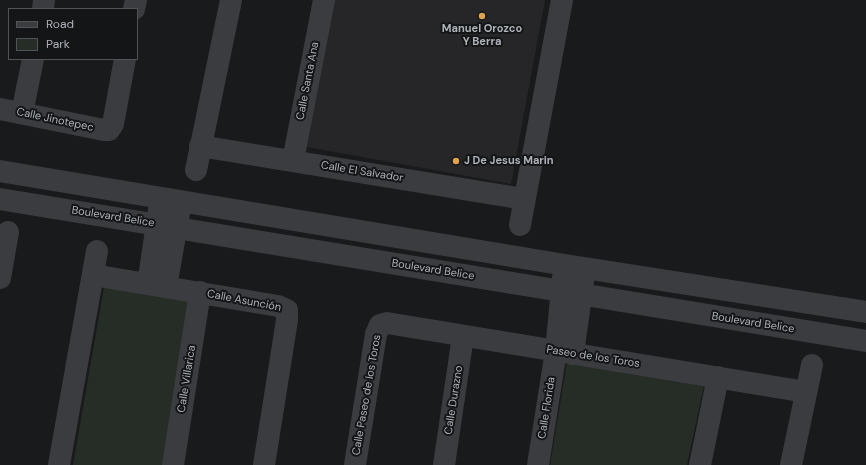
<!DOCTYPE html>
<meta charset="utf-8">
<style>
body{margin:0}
#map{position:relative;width:866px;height:465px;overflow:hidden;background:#191a1b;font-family:"DM Sans",sans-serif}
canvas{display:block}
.legend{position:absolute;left:8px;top:8px;width:130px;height:52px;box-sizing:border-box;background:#141516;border:1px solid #515457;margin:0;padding:5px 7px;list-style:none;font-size:12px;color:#adb2b9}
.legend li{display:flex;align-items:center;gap:8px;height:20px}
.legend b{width:20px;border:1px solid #515457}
</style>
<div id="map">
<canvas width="866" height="465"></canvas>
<ul class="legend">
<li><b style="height:5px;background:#3b3c40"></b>Road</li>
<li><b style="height:11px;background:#262d26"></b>Park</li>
</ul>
</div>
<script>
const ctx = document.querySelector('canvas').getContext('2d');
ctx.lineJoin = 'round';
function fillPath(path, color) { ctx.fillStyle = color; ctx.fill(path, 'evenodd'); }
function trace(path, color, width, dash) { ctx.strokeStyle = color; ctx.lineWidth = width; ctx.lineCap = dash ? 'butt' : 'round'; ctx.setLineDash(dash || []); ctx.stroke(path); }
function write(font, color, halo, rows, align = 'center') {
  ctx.font = font + ' "DM Sans",sans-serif'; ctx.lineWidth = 4; ctx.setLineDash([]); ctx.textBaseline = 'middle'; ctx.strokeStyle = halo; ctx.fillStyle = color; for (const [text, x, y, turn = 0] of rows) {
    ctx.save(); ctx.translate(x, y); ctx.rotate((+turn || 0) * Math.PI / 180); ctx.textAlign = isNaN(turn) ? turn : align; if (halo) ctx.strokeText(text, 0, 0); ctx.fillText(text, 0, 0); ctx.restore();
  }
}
const built = new Path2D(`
 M334,0h211l-34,184 -204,-37z`);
const green = new Path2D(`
 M104,287l85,13 -27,165h-89z
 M567,362l137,23 -17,80h-137z`);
const minor = new Path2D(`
 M43,9l1,-9
 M134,9l2,-9
 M0,109l104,21h5l4,-6 12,-65
 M22,113l11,-54
 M200,146l324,53
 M293,161l31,-161
 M196,170l35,-170
 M0,171l565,94 301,47
 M0,199l866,142
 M520,225l42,-225
 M93,275l185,31 9,4v10l-23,145
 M0,278l8,-46
 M148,284l11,-74
 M166,287l13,-74
 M573,354l10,-73
 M59,465l38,-214
 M173,465l27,-173
 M355,465l21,-131 4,-9 7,-2 419,69
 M444,465l19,-129
 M538,465l18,-114 7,-73
 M700,465l18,-88
 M791,465l21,-100`);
const markers = [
 [482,16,4,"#dea24f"],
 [456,161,4,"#dea24f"]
];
const poiNames = [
 ["Manuel Orozco",482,29],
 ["Y Berra",482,42],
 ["J De Jesus Marin",464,161,"left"]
];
const streetNames = [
 ["Calle Santa Ana",308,81,-79],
 ["Calle Jinotepec",55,120,12],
 ["Calle El Salvador",362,172,9],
 ["Boulevard Belice",113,217,9],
 ["Boulevard Belice",433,270,9],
 ["Calle Asunción",244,301,11],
 ["Boulevard Belice",753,323,9],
 ["Paseo de los Toros",593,357,9],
 ["Calle Villarica",187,379,-81],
 ["Calle Paseo de los Toros",367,395,-80],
 ["Calle Durazno",454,400,-81],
 ["Calle Florida",547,408,-81]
];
fillPath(built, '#262628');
fillPath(green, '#262d26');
trace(minor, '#3b3c40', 22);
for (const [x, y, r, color] of markers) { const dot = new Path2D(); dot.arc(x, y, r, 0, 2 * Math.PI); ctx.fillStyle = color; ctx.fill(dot); trace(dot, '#141516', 1.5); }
write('bold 11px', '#adb2b9', '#141516', poiNames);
write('11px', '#adb2b9', '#141516', streetNames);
</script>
